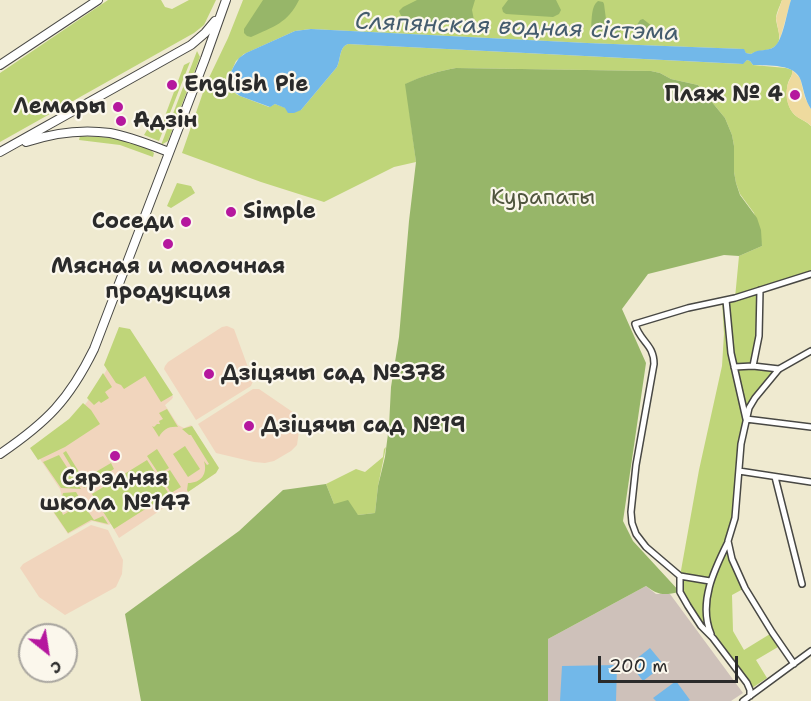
<!DOCTYPE html>
<meta charset="utf-8">
<style>
body{margin:0}
#map{position:relative;width:811px;height:701px;overflow:hidden;background:#efead0;font-family:"Shantell Sans",sans-serif}
canvas{display:block}
.north{position:absolute;left:18px;top:623px;width:60px;height:60px;box-sizing:border-box;background:#fbf7ec;border:2px solid #a8a59f;border-radius:50%;rotate:150deg;font-size:16px;font-weight:700;line-height:24px;text-align:center;color:#2b2b2b}
.north::after{content:'';display:block;margin:auto;width:21px;height:27px;background:#b5179e;clip-path:polygon(50% 0,100% 100%,50% 72%,0 100%)}
.scale{position:absolute;left:598px;top:656px;width:140px;height:27px;box-sizing:border-box;border:3px solid #2b2b2b;border-top:0;padding-left:8px;font-size:18px;line-height:21px;white-space:nowrap;color:#2b2b2b;-webkit-text-stroke:4px #fbf7ec;paint-order:stroke}
</style>
<div id="map">
<canvas width="811" height="701"></canvas>
<div class="north">С</div>
<div class="scale">200 m</div>
</div>
<script>
const ctx = document.querySelector('canvas').getContext('2d');
ctx.lineJoin = 'round';
function fillPath(path, color) { ctx.fillStyle = color; ctx.fill(path, 'evenodd'); }
function trace(path, color, width, dash) { ctx.strokeStyle = color; ctx.lineWidth = width; ctx.lineCap = dash ? 'butt' : 'round'; ctx.setLineDash(dash || []); ctx.stroke(path); }
function write(font, color, halo, rows, align = 'center') {
  ctx.font = font + ' "Shantell Sans",sans-serif'; ctx.lineWidth = 4.5; ctx.setLineDash([]); ctx.textBaseline = 'middle'; ctx.strokeStyle = halo; ctx.fillStyle = color; for (const [text, x, y, turn = 0] of rows) {
    ctx.save(); ctx.translate(x, y); ctx.rotate((+turn || 0) * Math.PI / 180); ctx.textAlign = isNaN(turn) ? turn : align; if (halo) ctx.strokeText(text, 0, 0); ctx.fillText(text, 0, 0); ctx.restore();
  }
}
const built = new Path2D(`
 M227,326l7,3 19,52 -2,5 -55,34 -32,-51 1,-3 3,-4 54,-35z
 M122,328l7,2 44,67 -1,2 -7,6 13,20 6,3 7,-3 26,40 -1,8 -97,65 -8,-14 -3,1 -16,-4 -24,13 -19,-28 13,-9 -2,-8 -24,-36 39,-37 12,-14 19,-31z
 M253,389h6l38,26 3,9 -3,21 -6,6 -17,10 -9,2 -11,-1 -38,-9 -18,-29z
 M91,525l17,5 15,30 -1,14 -6,13 -51,28 -26,-18 -19,-29 3,-4z`);
const industrial = new Path2D(`
 M646,586l10,8h14l73,99 -12,8h-183v-62z`);
const green = new Path2D(`
 M108,0h53l4,7 7,2 17,-9h27l-12,25 -10,8 -194,109v-69z
 M243,0h539c-2,6 -6,13 -6,19 1,10 8,22 -2,28 -7,5 -15,2 -23,7l-5,-1 -3,-4 -156,-6 -276,-14 -16,2 -51,23 -8,7 -9,20 9,13 4,2 29,11 6,-3 11,4 15,2 36,-43c4,-8 2,-20 11,-23l394,20 5,-4 3,1 3,4 33,3 6,2c1,6 -2,7 -4,13 -3,12 -1,28 11,35 5,3 8,4 12,8v148l-51,16 -1,46 -6,30 26,3 -24,29 -9,20 -11,100 -28,79 2,32 -4,1 -25,-38v-16l19,-106 23,-104 2,-32 -2,-33 13,-3 4,-42 23,-10 -8,-33 -14,-19 -4,-11 -2,-11v-26l-2,-11 -7,-17 -27,-33 -27,-6 -11,-6 -9,-2 -195,-3c-18,3 -34,8 -50,16l10,78 -22,5 -70,35 -63,-20 -79,-29 24,-69 22,-46z
 M197,51l3,6 -32,84 -7,4z
 M190,62l-31,79 -15,-6 3,-5 5,1 1,-3h4l5,-4 22,-59z
 M80,136c21,1 59,2 74,17l-1,4 -33,-12 -41,-5z
 M177,183l14,3 4,7 -24,15 -4,-2z
 M119,327l11,2 43,66 -12,7 -16,-26 -21,13 -3,-4 -5,-2 -12,-18z
 M103,373l9,14 -7,5 4,6 -8,5 -2,-2 -5,4 -7,-7z
 M83,403l8,7 9,14 -35,23 -27,13 -8,-12 39,-29z
 M167,409l11,18c-8,-1 -15,2 -19,10l-7,-11 2,1 3,-3h3l-1,-3 4,-2 -4,-6z
 M192,426l27,42 -3,5 -28,19 -1,-2 1,-7c13,0 20,-9 16,-22l3,4 2,-1 -18,-29h-2l-7,-6z
 M185,446l15,23 -12,8 -15,-23z
 M386,447l-8,39 -3,27 -17,2 -24,-11 -8,-20 30,-15 9,3 18,-15 1,-8z
 M157,449l12,19 -10,6 -12,-18z
 M66,451l13,21 -1,2 4,6 29,-17 3,6 -30,19 -21,-35z
 M59,455l22,34 -20,-1 -18,-26z
 M147,460l22,34 -55,35 -22,-35z
 M170,470l11,17 -10,6 -11,-17z
 M76,492l4,7 -19,11 2,5 5,-3 -2,-3 15,-8 13,19 9,-4 5,8 -17,-4 -23,13 -15,-22 13,-7 -4,-7 1,-4z
 M727,553h1l15,36 -11,6 1,36 11,19 26,-16 8,13 -22,13 11,18 -15,10c-10,-18 -26,-32 -37,-50 -14,-25 -1,-59 9,-83z`);
const forest = new Path2D(`
 M263,0h36c-11,23 -26,27 -48,37l-4,-1 -3,-3v-4z
 M417,0h58l-3,10 3,15c-14,-1 -60,-1 -70,-6 -4,-3 -4,-3 -6,-8l4,-4z
 M508,0h48l5,10 -2,4 -6,3 -47,-3 -3,-2 -1,-4z
 M598,1l5,1 1,2 3,23 4,2 9,-1 1,2 -2,3h-11l-16,-3 -1,-2c1,-9 0,-22 7,-27z
 M643,19l9,7 3,5v3l-3,1 -20,-2 8,-13z
 M456,68l195,3 9,2 11,6 27,6 27,33 7,17 2,11v26l2,11 4,12 17,23 4,12 1,16 -23,10 -15,-1 -76,19 -26,35 24,54 -23,158 10,20 47,51c-16,3 -21,4 -34,-6l-98,53v62h-407l-16,-87 114,-83 44,-41 43,-6 8,20 14,-4 10,15 17,-2 3,-27 7,-29 4,-31 2,-39 8,-50 10,-116 7,-59 -11,-78c17,-8 33,-13 51,-16z`);
const sand = new Path2D(`
 M782,0h9l-11,39 -4,-21z
 M792,70l8,8 5,20 6,11v17c-5,-6 -11,-6 -16,-11 -7,-6 -10,-19 -8,-27 1,-8 6,-11 5,-18z`);
const water = new Path2D(`
 M791,0h20v109c-6,-9 -7,-18 -10,-28 -5,-18 -33,-15 -48,-16l-3,-4 -3,-1 -4,4 -395,-20c-9,3 -7,15 -11,23l-36,43 -7,3h-6l-3,-5 -10,-4 -5,3 -30,-11 -10,-7 -3,-6v-3l7,-14 5,-8 7,-5 49,-22 16,-2 276,14 157,6 2,4 5,1c8,-6 16,-2 23,-7 9,-6 13,-36 17,-47z
 M650,648l14,17 -21,16 -13,-17z
 M617,665l-1,36h-56l2,-35z
 M676,681l14,19 -2,1h-32l-3,-3z`);
const street = new Path2D(`
 M726,300l5,53 15,66
 M753,366l6,-30 1,-46
 M734,367l19,-1 26,3
 M746,419l65,8
 M739,471l72,11
 M775,477l27,107
 M680,576v16l8,14 13,20 12,12 34,45 3,7v6
 M710,581l-30,-5 -34,-29 -10,-13 -4,-11 -1,-11 5,-47 18,-101c0,-20 -14,-22 -19,-40l53,-16 47,-10 76,-24
 M711,634c-13,-31 3,-64 17,-92
 M794,664l-22,-32 -27,-44 -13,-29 -4,-18 7,-23 6,-74 8,-36 6,-10 24,-29 32,-18
 M743,701l68,-50`);
const secondary = new Path2D(`
 M0,65l98,-65
 M26,142c27,-9 56,-13 84,-9 21,4 40,12 59,19
 M0,152l191,-107 14,-12 10,-12
 M0,454c47,-32 69,-54 94,-105l111,-290 21,-59`);
const markers = [
 [172,85,6,"#b5179e"],
 [795,95,6,"#b5179e"],
 [118,107,6,"#b5179e"],
 [121,121,6,"#b5179e"],
 [231,212,6,"#b5179e"],
 [186,222,6,"#b5179e"],
 [168,244,6,"#b5179e"],
 [209,374,6,"#b5179e"],
 [249,426,6,"#b5179e"],
 [115,456,6,"#b5179e"]
];
const poiNames = [
 ["English Pie",184,85],
 ["Пляж № 4",783,95,"right"],
 ["Лемары",106,107,"right"],
 ["Адзін",133,121],
 ["Simple",243,212],
 ["Соседи",174,222,"right"],
 ["Мясная и молочная",168,267,"center"],
 ["продукция",168,292,"center"],
 ["Дзіцячы сад №378",221,374],
 ["Дзіцячы сад №19",261,426],
 ["Сярэдняя",115,479,"center"],
 ["школа №147",115,504,"center"]
];
const parkNames = [
 ["Курапаты",543,198]
];
const waterNames = [
 ["Сляпянская водная сістэма",517,28,2]
];
fillPath(built, '#f1d5bd');
fillPath(industrial, '#cec1ba');
fillPath(green, '#bfd579');
fillPath(forest, '#97b669');
fillPath(sand, '#eeda9e');
fillPath(water, '#72b8e9');
trace(street, '#484844', 8);
trace(secondary, '#484844', 10);
trace(street, '#fff', 5);
trace(secondary, '#fff', 8);
for (const [x, y, r, color] of markers) { const dot = new Path2D(); dot.arc(x, y, r, 0, 2 * Math.PI); ctx.fillStyle = color; ctx.fill(dot); trace(dot, '#fbf7ec', 2); }
write('bold 22px', '#2b2b2b', '#fbf7ec', poiNames, 'left');
write('22px', '#50563e', '#fbf7ec', parkNames);
write('italic 24px', '#445c6e', '#fbf7ec', waterNames);
</script>
